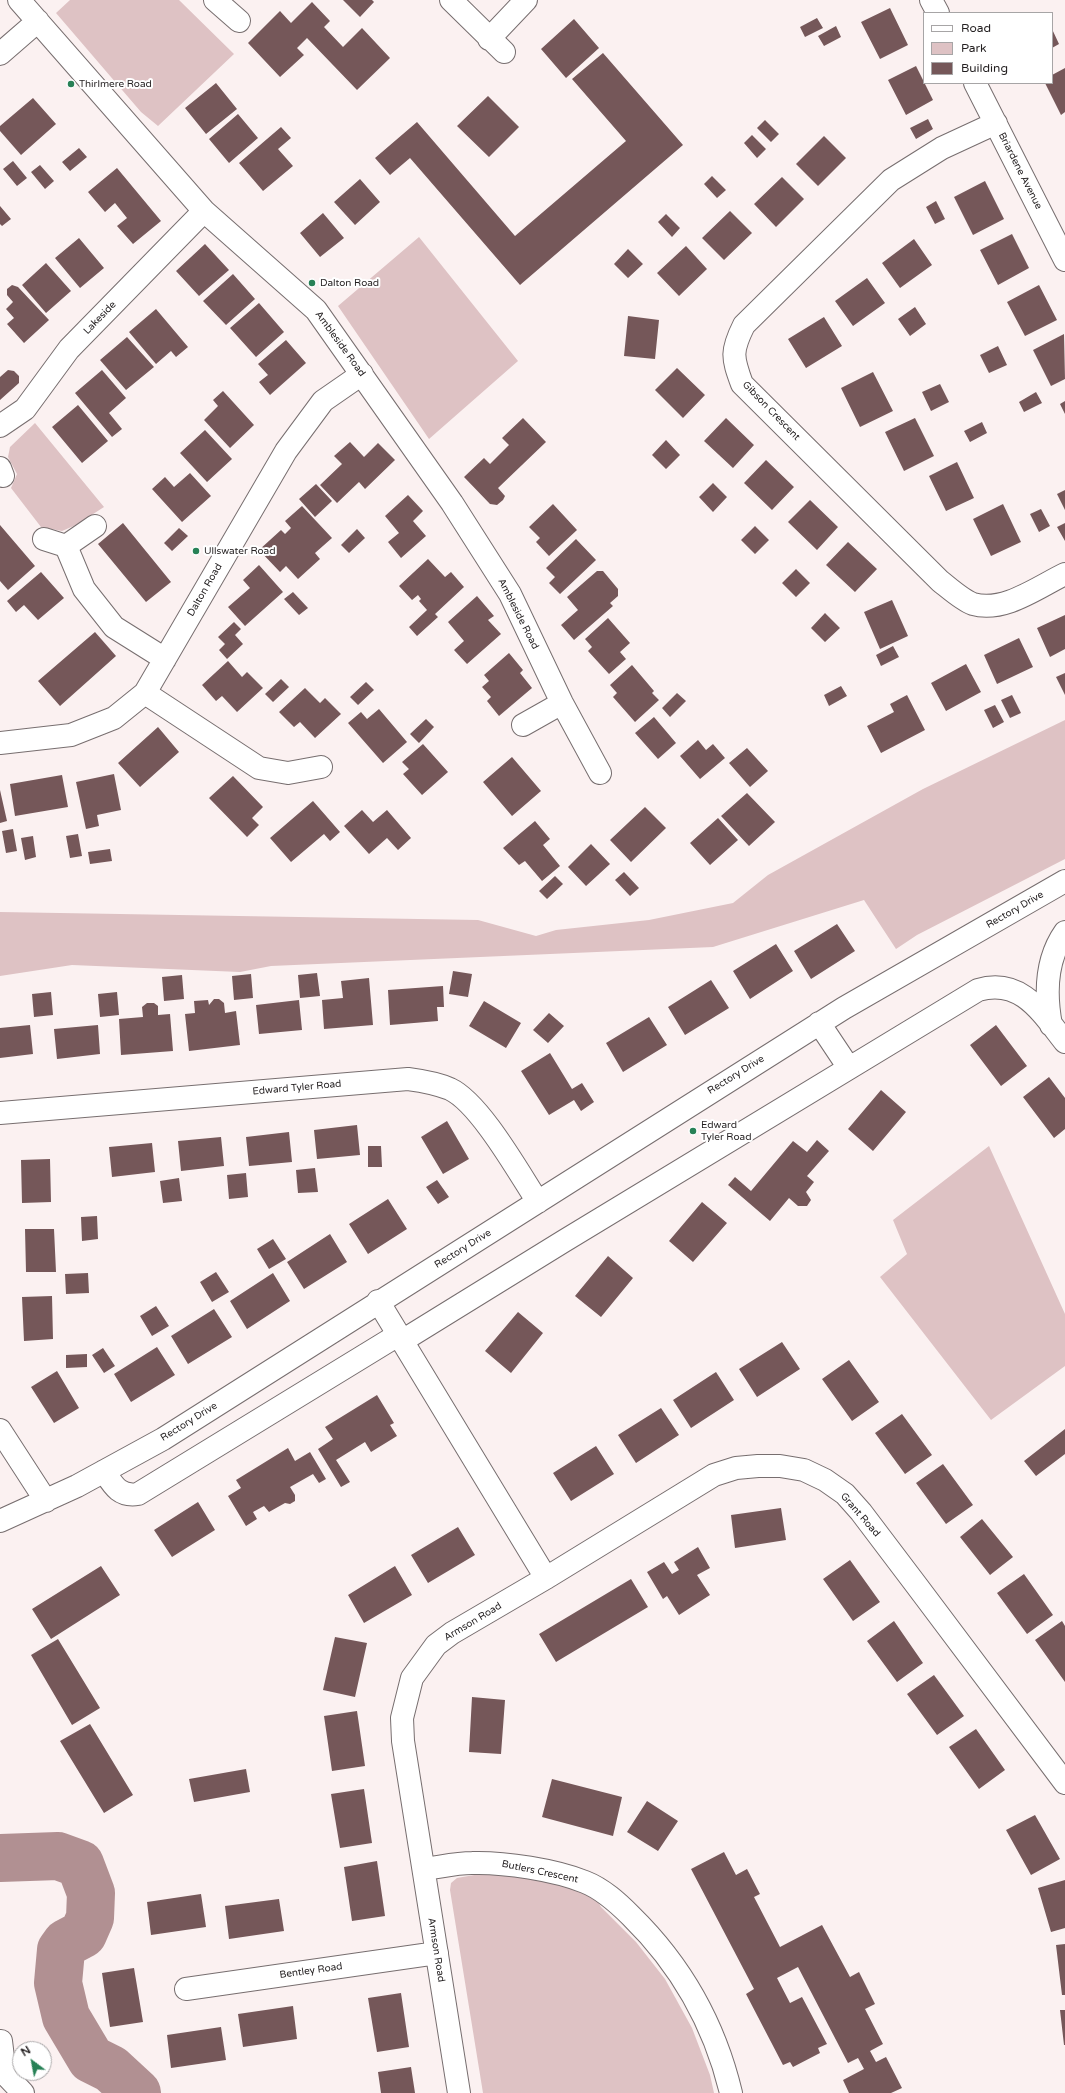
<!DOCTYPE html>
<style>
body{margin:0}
#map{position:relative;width:1065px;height:2093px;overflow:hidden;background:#fbf1f1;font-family:"Varela Round",sans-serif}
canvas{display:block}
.legend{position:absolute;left:923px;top:12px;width:130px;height:72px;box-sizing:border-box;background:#fff;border:1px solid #a7a5a6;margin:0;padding:5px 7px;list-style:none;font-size:12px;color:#231f20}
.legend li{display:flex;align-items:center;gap:8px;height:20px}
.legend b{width:20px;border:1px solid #a7a5a6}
.north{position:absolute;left:12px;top:2041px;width:40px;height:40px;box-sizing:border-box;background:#fff;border:1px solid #a7a5a6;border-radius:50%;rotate:328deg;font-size:11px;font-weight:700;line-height:16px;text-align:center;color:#231f20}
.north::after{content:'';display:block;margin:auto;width:14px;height:18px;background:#278156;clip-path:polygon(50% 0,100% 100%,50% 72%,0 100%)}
</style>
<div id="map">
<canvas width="1065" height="2093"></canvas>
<ul class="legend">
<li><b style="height:5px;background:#fff"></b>Road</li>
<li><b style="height:11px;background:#dec2c4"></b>Park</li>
<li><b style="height:11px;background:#755759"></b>Building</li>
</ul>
<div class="north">N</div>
</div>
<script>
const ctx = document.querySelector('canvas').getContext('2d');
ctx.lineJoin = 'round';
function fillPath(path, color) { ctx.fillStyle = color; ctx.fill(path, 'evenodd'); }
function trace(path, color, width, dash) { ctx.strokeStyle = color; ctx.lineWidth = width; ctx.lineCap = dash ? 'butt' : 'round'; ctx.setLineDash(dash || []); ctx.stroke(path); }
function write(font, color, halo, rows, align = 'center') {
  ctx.font = font + ' "Varela Round",sans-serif'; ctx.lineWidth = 4; ctx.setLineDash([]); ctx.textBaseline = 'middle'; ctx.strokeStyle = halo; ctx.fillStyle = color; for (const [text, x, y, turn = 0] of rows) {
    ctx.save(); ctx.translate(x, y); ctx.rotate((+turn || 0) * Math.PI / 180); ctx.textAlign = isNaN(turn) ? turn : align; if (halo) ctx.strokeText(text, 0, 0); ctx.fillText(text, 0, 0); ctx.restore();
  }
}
const green = new Path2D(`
 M70,0h109l55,54 -76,72 -17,-14 -85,-99z
 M419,237l99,124 -89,78 -91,-133z
 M35,423l69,84 -28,18 -14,6 -21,-4 -30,-39 6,-14 -9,-17 2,-10z
 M1065,720v139l-148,76 -21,14 -32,-49 -151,47 -442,19 -31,6 -168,-7 -72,11v-64l478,8 58,16 20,-6 93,-10 84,-17 35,-28 155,-86z
 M989,1146l76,168v52l-74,54 -111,-143 27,-23 -14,-34z
 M480,1874l36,2 44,7 36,15 5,9 35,35 29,37 27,49 18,47 4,18h-231l-33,-203 1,-7 6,-5z`);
const river = new Path2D(`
 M0,1858l58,-2 22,8 11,29 -1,25 -7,16 -17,9 -5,7 -3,33 8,34 25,42 20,10 26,24`);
const building = new Path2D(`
 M343,0h29l2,2 -14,15z
 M312,2l18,19 -6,6 19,20 19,-19 28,30 -33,32 -50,-52 -10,10 7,7 -24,22 -32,-34 32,-32 11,12z
 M890,8l18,37 -28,14 -19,-37z
 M817,18l6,10 -18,9 -5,-10z
 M574,19l25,29 -33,30 -25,-29z
 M836,26l5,11 -17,9 -6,-10z
 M1052,29l7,15 -7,4z
 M603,53l80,92 -163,140 -110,-127 -20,17 -15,-17 42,-36 98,114 111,-95 -54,-62z
 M916,66l17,34 -27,15 -18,-35z
 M1065,68v44l-4,3 -16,-32h7v-8z
 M216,83l21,26 -31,25 -21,-26z
 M488,96l31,31 -30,30 -32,-31z
 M33,98l23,26 -35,31 -21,-24v-5z
 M238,114l20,24 -29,25 -20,-24z
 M928,119l5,10 -17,10 -6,-11z
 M765,120l14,14 -8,8 -14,-14z
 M281,127l10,11 -13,11 15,17 -30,25 -24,-28z
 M752,135l14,14 -9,9 -13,-15z
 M824,136l22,22 -28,28 -22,-22z
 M79,148l8,9 -17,14 -8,-9z
 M13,161l14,17 -10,8 -14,-17z
 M40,165l14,16 -9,8 -14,-17z
 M117,168l44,53 -28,23 -16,-18 10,-8 -12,-15 -10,9 -17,-20z
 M712,176l14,14 -9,8 -13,-14z
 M782,177l22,22 -28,28 -22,-23z
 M360,179l20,23 -25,23 -21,-23z
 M985,181l19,38 -31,16 -19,-38z
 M936,201l9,18 -10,5 -9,-17z
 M0,206l11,13 -9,7 -2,-2z
 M730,211l22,22 -28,27 -22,-22z
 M323,213l21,25 -24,19 -20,-24z
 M666,214l14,14 -8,9 -14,-15z
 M1012,234l17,34 -31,17 -18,-35z
 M79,238l25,30 -24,20 -25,-30z
 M914,239l18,26 -32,23 -18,-25z
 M205,244l24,26 -30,26 -23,-25z
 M686,246l21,23 -28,27 -22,-23z
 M628,249l15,15 -15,14 -14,-14z
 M46,263l25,28 -25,22 -24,-28z
 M233,274l22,25 -29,26 -23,-24z
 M867,278l18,25 -32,23 -18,-25z
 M12,285l6,2 31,33 -25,23 -17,-19 7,-6 -8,-9 7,-7 -6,-7v-6z
 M1039,285l18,35 -32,16 -18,-34z
 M259,303l25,29 -28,25 -26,-29z
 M915,307l11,17 -16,12 -12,-17z
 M156,309l32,38 -12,10 -5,-6 -15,13 -27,-32z
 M628,316l31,4 -4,39 -31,-3z
 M824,317l18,29 -36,22 -18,-29z
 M1064,334l1,45 -14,7 -18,-36z
 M127,337l27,30 -28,23 -26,-30z
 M286,340l20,23 -36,32 -11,-13 9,-7 -10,-11z
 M998,346l9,19 -18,8 -9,-18z
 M677,368l28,27 -22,23 -28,-28z
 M8,370l6,1 5,5v7l-19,17v-23z
 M102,370l24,28 -17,15 13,16 -10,8 -37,-44z
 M873,372l20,39 -33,16 -19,-39z
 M940,384l9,18 -18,9 -9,-19z
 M223,391l31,34 -24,23 -26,-28 14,-14 -5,-6z
 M1036,392l6,11 -18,9 -5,-10z
 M1065,401v13l-5,-10z
 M78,405l30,36 -26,22 -30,-36z
 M523,418l23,24 -48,46 7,8 -2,4 -6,5 -7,-1 -26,-27 20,-19 6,6 19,-19 -7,-7z
 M726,418l28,27 -21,23 -29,-27z
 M915,418l19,38 -30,15 -19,-39z
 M982,422l5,11 -17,9 -6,-11z
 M205,430l27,29 -25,23 -27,-29z
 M666,440l14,15 -14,14 -14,-14z
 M350,442l14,15 14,-14 17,17 -30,29 -6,-7 -22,21 -17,-18 22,-21 -8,-8z
 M766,460l28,27 -22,23 -28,-27z
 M957,462l17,36 -28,13 -17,-35z
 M190,473l21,23 -29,26 -30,-33 13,-12 9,10z
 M713,483l14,14 -14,15 -14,-15z
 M316,484l16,17 -17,16 -16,-18z
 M1065,490v20l-8,-16z
 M408,495l15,16 -10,10 13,15 -25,22 -13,-16 11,-9 -14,-17z
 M810,500l28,27 -21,23 -29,-28z
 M553,504l24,26 -28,26 -13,-14 4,-4 -11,-11z
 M1003,504l18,38 -30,14 -18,-37z
 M302,506l30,32 -17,15 5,6 -22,20 -12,-13 -6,6 -21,-22 22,-20 4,4 6,-6 -6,-7z
 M1041,509l9,17 -11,6 -9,-18z
 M123,523l48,59 -25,20 -48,-58z
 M1065,523v18l-8,-14z
 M0,525l35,41 -27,24 -8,-9z
 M755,526l14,14 -14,14 -14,-14z
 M179,528l9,8 -16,15 -8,-8z
 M357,529l8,9 -16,15 -8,-8z
 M576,539l20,21 -36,34 -11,-11 6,-6 -9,-9z
 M848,542l29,27 -22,23 -29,-27z
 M428,559l17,18 6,-5 13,15 -29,27 3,3 -21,19 -8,-9 18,-17 -8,-9 2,-2 -3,-4 -6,5 -13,-14z
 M259,565l24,27 -38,34 -17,-19 22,-19 -7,-8z
 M796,569l14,14 -14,14 -14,-14z
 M597,571h6l15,18v7l-8,7 3,3 -39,34 -13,-15 17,-15 -11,-13z
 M41,572l23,26 -26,22 -14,-15 -8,7 -9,-11z
 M293,592l15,16 -9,7 -15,-16z
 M477,596l17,20 -6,4 13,14 -34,30 -13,-14 10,-9 -16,-19z
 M892,600l16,36 -28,13 -16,-37z
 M825,613l15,15 -15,14 -14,-14z
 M1065,615v34l-15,8 -13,-29z
 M608,618l22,25 -10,9 6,7 -17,15 -21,-23 4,-4 -7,-8z
 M234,622l7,7 -6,6 8,9 -16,15 -8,-9 6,-6 -7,-7z
 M95,632l21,24 -56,50 -22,-25z
 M1019,638l14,29 -36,17 -13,-29z
 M893,646l6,11 -18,9 -5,-11z
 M509,653l14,17 -3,3 12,15 -33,28 -12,-15 4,-4 -9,-10 7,-6 -5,-6z
 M228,661l14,16 5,-5 16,16 -26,24 -15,-16 -6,5 -14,-16z
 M966,664l15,28 -35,19 -15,-28z
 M632,665l22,26 -2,2 7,7 -24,22 -22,-25 4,-4 -7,-8z
 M1065,673v22l-9,-18z
 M281,679l8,8 -16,15 -8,-8z
 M366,682l8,8 -16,15 -8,-8z
 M841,686l6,10 -18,10 -5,-11z
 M305,688l15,15 5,-5 16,16 -26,24 -15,-16 -6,5 -15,-15z
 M677,693l9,8 -16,16 -8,-9z
 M907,695l18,35 -44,23 -14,-27 27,-14 -4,-8z
 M1012,695l9,18 -11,5 -9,-18z
 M995,705l9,17 -11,6 -9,-18z
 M379,709l28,33 -24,21 -35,-40 13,-11 6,7z
 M654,717l22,26 -18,16 -23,-26z
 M426,719l8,8 -15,16 -9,-9z
 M158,727l21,25 -39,35 -22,-24z
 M698,740l8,10 7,-6 12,14 -25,21 -20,-23z
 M423,744l25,28 -26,23 -19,-21 6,-5 -7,-7z
 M747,748l21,23 -18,16 -21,-24z
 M512,757l29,34 -29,25 -29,-34z
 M114,774l7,36 -24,5 2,11 -13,3 -10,-47z
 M62,775l6,32 -53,9 -5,-32z
 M233,776l30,31 -11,11 7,7 -12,12 -38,-39z
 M0,790l7,31 -7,2z
 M747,793l28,29 -26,24 -28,-30z
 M313,801l27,31 -10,9 -6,-7 -33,28 -21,-24z
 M645,807l21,21 -35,34 -21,-22z
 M362,810l11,12 14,-12 24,28 -13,12 -11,-12 -18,16 -25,-28z
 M718,818l20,22 -28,25 -20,-22z
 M535,821l15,18 -7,6 17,21 -18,15 -17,-20 -6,4 -16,-17z
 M13,829l4,22 -11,2 -4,-22z
 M78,834l4,22 -12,2 -4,-22z
 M33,836l3,21 -11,3 -4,-22z
 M591,844l19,20 -24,22 -18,-19z
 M110,849l2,12 -22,3 -2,-12z
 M624,872l15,16 -9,8 -15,-16z
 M555,876l8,8 -16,15 -8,-8z
 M837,924l18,27 -44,28 -17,-28z
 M776,944l17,27 -43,28 -17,-28z
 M453,971l19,3 -4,23 -19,-3z
 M317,973l3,23 -20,2 -2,-23z
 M251,974l2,24 -19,2 -2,-24z
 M182,975l2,24 -20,2 -2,-24z
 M369,978l4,47 -49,4 -2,-29 21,-2 -2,-17z
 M711,980l18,28 -44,27 -17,-28z
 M443,986l1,21h-7l1,14 -48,4 -2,-35z
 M51,992l2,23 -19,2 -2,-23z
 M117,992l2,23 -19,2 -2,-23z
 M214,999h5l5,4 1,10 11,-2 4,34 -51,6 -4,-37 10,-1 -1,-12 14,-1 1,5z
 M299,1000l3,30 -43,4 -3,-29z
 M484,1001l37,22 -15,25 -37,-22z
 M147,1003h7l4,3v9l12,-1 3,37 -52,4 -2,-36 24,-2 -1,-10z
 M549,1013l15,13 -16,17 -15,-13z
 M649,1017l18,28 -44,27 -17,-29z
 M30,1025l3,29 -33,4v-30z
 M98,1025l2,29 -43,5 -3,-30z
 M996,1025l31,41 -26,20 -31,-41z
 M550,1053l22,36 10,-6 12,19 -13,9 -7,-11 -25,15 -28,-44z
 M1049,1077l16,21v31l-11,9 -31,-41z
 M881,1090l25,22 -33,39 -25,-22z
 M447,1121l22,38 -26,15 -22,-37z
 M357,1125l3,30 -43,4 -3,-29z
 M289,1132l3,30 -43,4 -3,-29z
 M221,1137l3,29 -43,5 -3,-30z
 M817,1140l12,11 -22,25 7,6 -8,10 5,8 -4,6h-9l-9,-8 -19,23 -42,-36 7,-8 16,14 42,-50 14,11z
 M152,1143l3,29 -43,5 -3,-30z
 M368,1146h13l1,21h-14z
 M50,1159l1,43 -29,1 -1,-43z
 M315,1168l3,24 -20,1 -2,-23z
 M246,1173l2,24 -19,2 -2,-24z
 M179,1178l3,23 -19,2 -3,-22z
 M437,1180l12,17 -11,7 -12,-17z
 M388,1199l19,30 -39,25 -19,-30z
 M702,1202l25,21 -34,39 -24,-21z
 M97,1216l1,23 -16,2 -1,-24z
 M25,1229h29l2,43h-30z
 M330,1234l17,28 -43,27 -17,-27z
 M273,1239l13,20 -17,10 -12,-20z
 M608,1256l25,22 -32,39 -26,-21z
 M216,1272l13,20 -17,10 -12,-20z
 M88,1273l1,20 -23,1 -1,-20z
 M273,1273l17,28 -43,28 -17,-28z
 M52,1296l1,43 -29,2 -2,-44z
 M156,1306l13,20 -17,10 -12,-20z
 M214,1309l18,28 -44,27 -17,-28z
 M518,1312l25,21 -32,40 -26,-22z
 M782,1342l18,27 -43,28 -18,-28z
 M157,1347l18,28 -44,27 -17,-28z
 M103,1348l12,18 -11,7 -12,-18z
 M87,1354v13l-21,1v-13z
 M849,1360l30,42 -27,19 -30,-42z
 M57,1371l22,37 -25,15 -23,-36z
 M716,1372l18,28 -43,28 -18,-28z
 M377,1395l17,28 -4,2 7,11 -26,16 -6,-10 -29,18 14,22 -9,5 -23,-38 15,-10 -8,-12z
 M661,1408l18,27 -43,28 -18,-28z
 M902,1414l30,41 -27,19 -30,-41z
 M1065,1429v25l-29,22 -12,-15z
 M596,1446l18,28 -43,27 -18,-28z
 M288,1448l7,13 15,-9 16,27 -7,4 -6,-9 -23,13 5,8v6l-5,3 -5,-1 -16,9 -5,-6 -11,6 4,7 -11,7 -18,-30 13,-8 -5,-8z
 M943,1464l30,41 -27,19 -30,-41z
 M198,1502l17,28 -43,27 -18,-27z
 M781,1508l5,32 -51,8 -4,-33z
 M982,1519l31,38 -23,18 -30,-38z
 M458,1527l17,28 -47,28 -17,-28z
 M698,1547l12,21 -13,7 13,20 -31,20 -12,-19 -4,3 -16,-27 17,-10 8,12 7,-4 -5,-8z
 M850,1560l30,42 -27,19 -30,-42z
 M101,1566l19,29 -69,44 -19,-30z
 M395,1566l17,29 -48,28 -16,-28z
 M1024,1574l29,41 -26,19 -30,-41z
 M631,1579l17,28 -92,55 -17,-28z
 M894,1621l29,42 -26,19 -30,-41z
 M1062,1621l3,5v56l-30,-42z
 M335,1637l32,6 -12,54 -32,-7z
 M58,1639l42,69 -28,17 -41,-70z
 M934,1675l30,41 -27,19 -30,-41z
 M472,1697l33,3 -4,54 -32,-2z
 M357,1711l8,55 -33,5 -8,-55z
 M90,1724l43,71 -29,18 -44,-72z
 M976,1729l29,41 -26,19 -30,-42z
 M246,1769l4,23 -56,10 -5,-23z
 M552,1779l70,18 -9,39 -71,-19z
 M364,1789l8,54 -32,5 -9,-54z
 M647,1801l31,20 -20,30 -31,-19z
 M1035,1815l25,44 -29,16 -25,-45z
 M724,1852l12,23 11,-6 13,25 -6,3 26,50 42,-22 28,52 9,-5 16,32 -10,5 18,35 -13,7 6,11 10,-5 16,31 -11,5h-42l-6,-13 21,-11 -6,-11 -10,5 -50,-96 -21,11 13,25 12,-6 25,47 -9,4 2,5 -27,14 -3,-5 -7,3 -37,-71 8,-5 -63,-120z
 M377,1861l8,55 -33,5 -8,-54z
 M1065,1880v48l-14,4 -13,-44z
 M201,1894l5,33 -55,8 -4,-33z
 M279,1899l5,32 -55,8 -4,-33z
 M1065,1944v51h-3l-6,-50z
 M134,1968l9,54 -33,5 -8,-54z
 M401,1993l8,54 -32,5 -9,-54z
 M293,2006l4,33 -54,8 -5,-33z
 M1060,2010h5v35h-1z
 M221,2027l5,33 -55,8 -4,-33z
 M411,2067l4,26h-34l-3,-21z`);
const street = new Path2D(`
 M19,0l185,211 112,99 136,193 58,91 52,109 38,70
 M215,0l24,21
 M451,0l53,52
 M931,0l7,13
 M489,39l37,-39
 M0,54l38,-33
 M975,83l90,177
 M996,123l-54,25 -51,32 -147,145c-13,26 -12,32 -2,59l198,197c9,7 22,19 33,23 31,9 65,-17 92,-30
 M0,426l25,-17 44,-60 135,-138
 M0,468l3,8
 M44,539l22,7 29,-20
 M66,546l18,43 30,38 51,32
 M145,693l114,75 29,5 33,-6
 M523,725l39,-22
 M0,743l71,-8 43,-17 31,-25 141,-242 37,-50 39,-27
 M819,1023l30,45
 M1051,1025c-6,-32 -5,-66 14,-93
 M0,1113l408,-34c15,2 28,4 42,10 30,14 69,84 88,113
 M378,1301l168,277
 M402,1341l162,-100 414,-251c43,-13 64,23 87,52
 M0,1430l46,71
 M104,1471c9,14 15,26 34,23l260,-159
 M0,1521l77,-35 86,-47 681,-431 221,-127
 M424,1869c16,-2 32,-6 48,-6 32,-1 84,7 113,19 18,7 33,21 46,34 50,49 84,110 100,177
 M186,1989l251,-36
 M1,2041l4,33 18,19
 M459,2093l-56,-352 -1,-23 10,-40 24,-33 16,-12 94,-55 168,-103 22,-7 22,-2h22l24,4 21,10 20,14 16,18 56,74 148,197`);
const markers = [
 [71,84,4,"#278156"],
 [312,283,4,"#278156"],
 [196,551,4,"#278156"],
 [693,1131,4,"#278156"]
];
const poiNames = [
 ["Thirlmere Road",79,84],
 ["Dalton Road",320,283],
 ["Ullswater Road",204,551],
 ["Edward",701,1125],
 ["Tyler Road",701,1137]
];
const streetNames = [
 ["Briardene Avenue",1020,171,63],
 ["Lakeside",100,318,-46],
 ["Ambleside Road",340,344,54],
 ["Gibson Crescent",771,411,46],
 ["Dalton Road",205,590,-60],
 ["Ambleside Road",518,614,63],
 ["Rectory Drive",1015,910,-30],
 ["Rectory Drive",736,1075,-32],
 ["Edward Tyler Road",297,1088,-5],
 ["Rectory Drive",463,1249,-32],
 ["Rectory Drive",189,1422,-32],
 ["Grant Road",860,1515,49],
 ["Armson Road",473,1622,-31],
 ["Butlers Crescent",540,1872,12],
 ["Armson Road",436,1950,81],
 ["Bentley Road",311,1971,-8]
];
fillPath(green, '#dec2c4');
trace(river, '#b19092', 48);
fillPath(building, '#755759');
trace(street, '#776e6f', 24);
trace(street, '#fff', 22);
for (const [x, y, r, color] of markers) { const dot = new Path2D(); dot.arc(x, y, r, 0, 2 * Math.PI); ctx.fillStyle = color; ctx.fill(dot); trace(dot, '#fff', 1.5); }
write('10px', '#231f20', '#fff', poiNames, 'left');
write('10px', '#231f20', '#fff', streetNames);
</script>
